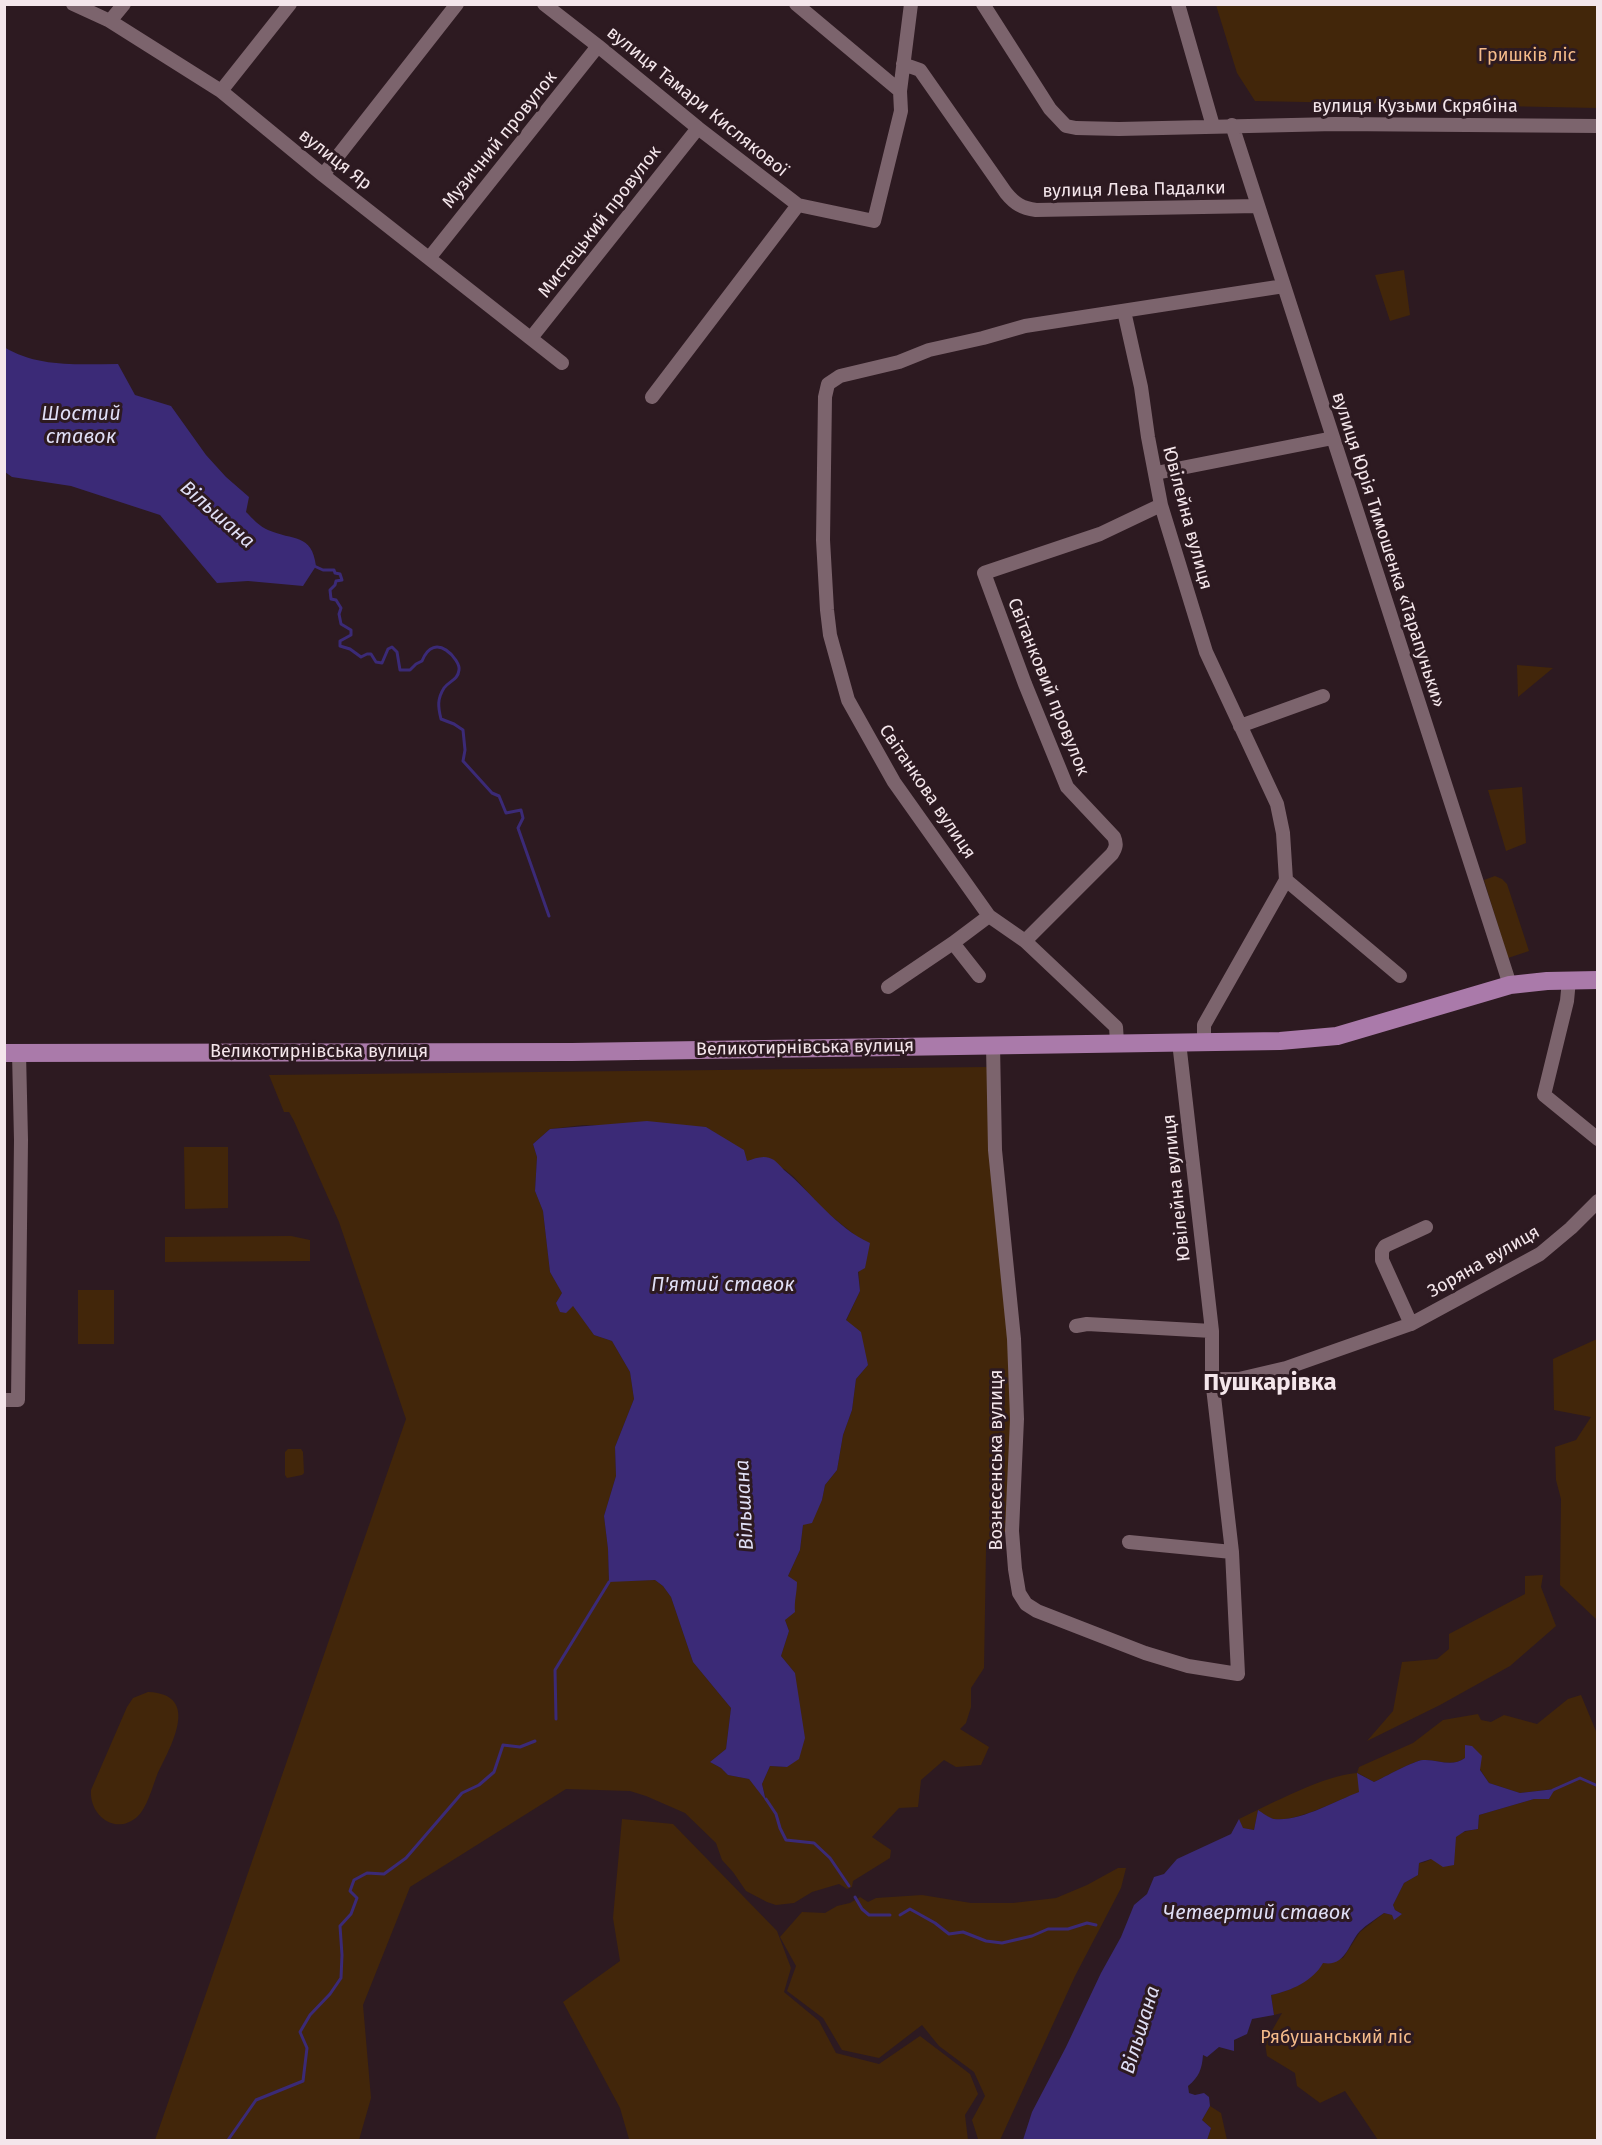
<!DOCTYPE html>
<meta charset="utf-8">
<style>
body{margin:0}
#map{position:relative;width:1602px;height:2145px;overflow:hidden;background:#2d1a21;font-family:"Fira Sans",sans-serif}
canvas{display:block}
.frame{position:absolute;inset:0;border:6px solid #f4e6eb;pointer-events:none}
</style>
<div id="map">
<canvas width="1602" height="2145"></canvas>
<div class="frame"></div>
</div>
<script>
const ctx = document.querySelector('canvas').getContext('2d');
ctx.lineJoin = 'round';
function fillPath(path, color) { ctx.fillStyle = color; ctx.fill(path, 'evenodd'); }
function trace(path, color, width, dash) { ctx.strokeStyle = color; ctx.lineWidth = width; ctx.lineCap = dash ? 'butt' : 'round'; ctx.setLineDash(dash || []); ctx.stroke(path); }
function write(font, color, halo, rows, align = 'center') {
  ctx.font = font + ' "Fira Sans",sans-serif'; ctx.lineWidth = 6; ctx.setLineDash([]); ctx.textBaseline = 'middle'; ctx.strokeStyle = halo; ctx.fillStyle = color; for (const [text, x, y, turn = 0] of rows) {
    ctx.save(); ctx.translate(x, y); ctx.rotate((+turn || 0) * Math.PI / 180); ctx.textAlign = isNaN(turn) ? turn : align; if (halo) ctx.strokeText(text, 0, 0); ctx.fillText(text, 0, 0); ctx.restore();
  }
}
const green = new Path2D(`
 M1216,5h381v103l-342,-7 -18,-28z
 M1404,270l6,45 -20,6 -15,-46z
 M1517,665l36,3 -35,29z
 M1522,787l4,56 -20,8 -18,-61z
 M1495,876l7,3 5,5 22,67 -21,7 -24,-78z
 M987,1067l2,4 23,280v170l-12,18 -14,11 -2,118 -13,20v19l-5,16 -6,6 29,18 -8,18 -25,2 -12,-7 -23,20 -3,27 -19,1 -27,29 19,13 -1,8 -37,23 -1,6 -5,2 -8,-5 -27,8 -18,11 -18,2 -9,-3 -21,-11 -13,-19 -11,-12 -6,-17 -31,-30 -39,-17 -16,-5 -64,-2 -156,98 -47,118 8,93 -12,42h-204l251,-721 -67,-197 -45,-101 -5,-9h-5l-15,-37zM583,1125l123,2 17,11 24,23 37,8 10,8 30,33 32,26 4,55 -14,30 22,44 -12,14 -4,31 -9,25 -6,35 -12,15 -3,15 -19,25 -3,25 -12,26 -3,44 4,11 -8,25 14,17 -8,94 -17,-1 -8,18 4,16 -17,-21 -21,-4 -7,-7 -11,-6 16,-13 5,-41 -38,-46 -22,-65 -8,-11 -8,-6 -46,1 -1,-33 -4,-32 12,-40 -1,-29 19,-48 -4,-27 -18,-31 -18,-6 -21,-30 -17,-2 6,-10 -12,-21 -7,-61 -8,-20 2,-34 -4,-13 17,-15z
 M184,1147h44v61l-43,1z
 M291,1236l19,4v21l-145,1v-25z
 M78,1290h36v54h-36z
 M1597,1339v281l-37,-35 1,-86 -5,-19 -1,-33 21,-7 15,-23 -37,-7 -1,-51z
 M288,1449h13l2,3 1,21 -2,2 -15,3 -2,-3v-23z
 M1543,1575l-2,12 15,39 -46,40 -70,39 -73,36 26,-30 9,-49 35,-3 12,-10v-15l76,-40v-18z
 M148,1692c55,2 21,57 9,83 -5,13 -10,33 -20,42 -22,19 -48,-2 -46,-27l36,-83 6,-9z
 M1581,1695l17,41 -1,404h-219l-33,-49 -25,12 -23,-17 -2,-13 -28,-17 -2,-13 17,-30 -8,2 -3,-20c19,-4 42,-14 51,-33l21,-4 17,-26 24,-19 8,2 10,-1 -7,-4 -2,-5 11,-22 14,-8 1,-12c14,0 25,-17 36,-26 7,-5 14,-7 23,-8l1,-14 55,-16h15l5,-10 -34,4 -31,-10 -24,-37v12c-14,10 -26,1 -42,2 -10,1 -38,17 -49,22l-16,-9 2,19c-20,7 -70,34 -90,26 -4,-2 -8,-5 -12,-8l-4,20 -12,-2 -3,-9c32,-15 85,-44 118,-46l2,-6 54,-24 30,-23 35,-6 3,6 10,2 13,-7 33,9 31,-25z
 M622,1819l51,5 104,107 14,37 -7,24 35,29 17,32 43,11 41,-28 50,38 8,20 -13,21 3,25 -339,-1 -9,-31 -57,-106 57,-41 -7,-43z
 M1118,1868h8l-5,20 -46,88 -75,164 -22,-1 -6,-19 13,-24 -11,-24 -35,-26 -17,-21 -43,33 -37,-8 -19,-32 -36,-27 9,-25 -16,-29 22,-25 23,1 12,-7 13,-3 10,-6 8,5 8,-4 46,-3 49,8h42l43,-5 31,-13z
 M1210,2106l11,7 6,27h-20l4,-12 -9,-8z`);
const water = new Path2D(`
 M4,347c34,21 75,17 114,17l17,31 36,11 35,49 20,22 23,20 -3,15c6,6 14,15 22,18 25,11 44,3 48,36l-13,20 -55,-5 -31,2 -57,-68 -89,-29 -59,-9 -7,-5z
 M647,1121l59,6 38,23 3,11c9,-3 18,-7 27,-1 4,3 7,7 10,10 29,24 51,57 86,73l-5,25 -7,4 2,19 -14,29 15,12 7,33 -12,14 -4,31 -9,25 -6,35 -12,15 -3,15 -10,23 -9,2 -3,25 -12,26 9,6c0,11 -3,19 -2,30l-10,8 4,11 -8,25 14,17 10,65 -6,21 -12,8 -17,-1 -8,18 4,17 -17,-22 -21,-4 -7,-7 -11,-6 16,-13 5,-41 -38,-46 -22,-65 -8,-11 -8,-6 -46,2 -1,-33 -4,-33 12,-40 -1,-29 19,-48 -4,-27 -18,-31 -18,-6 -21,-29 -7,7 -6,-1 -4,-9 6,-10 -12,-21 -7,-61 -8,-20 2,-34 -4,-13 17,-15z
 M1465,1745l7,1 10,10 -2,14 9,13 31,10 35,-4 -6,10h-15l-55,16 -1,14 -13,2 -9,6 -2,28 -11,2 -12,-8 -12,4 -1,12 -14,8 -11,22 2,5 7,4 -8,6 -2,-5 -8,-2c-8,6 -17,11 -24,18 -12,13 -14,36 -37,32 -10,18 -32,28 -52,32l3,20 -22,4 -5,15 -13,6v11l-15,-4 -12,10 -4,-2c-1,14 -4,22 -15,31l1,7 6,2 9,-2 5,4 1,9 -8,14 9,8 -4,12h-184l9,-28 34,-65 35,-74 20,-36 13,-32 13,-11 7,-17 10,-3 13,-15 54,-25 8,-15 4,9 11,2 4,-20c5,3 11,8 16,9 26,3 61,-18 85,-27l-2,-19 17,9c11,-5 39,-21 49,-22 16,-1 28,8 42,-2z`);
const stream = new Path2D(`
 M312,565l11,5h11l1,3 5,1 2,6 -6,1 -1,4 -5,5 1,9 5,1 5,8 -2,6 2,10 10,6v5l-11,6v5l10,3 11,8 6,-3h4l5,8 6,1 6,-14 4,-2 5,5 3,18h10l6,-6 6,-3c13,-32 39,0 37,9 -1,10 -10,11 -15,18 -7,11 -6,19 -3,31l13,5 9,6 2,20 -2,11 29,32 7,3 7,17 15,-3 2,8 -5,10 31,88
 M556,1719l-1,-49 54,-88
 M1553,1790l27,-12 18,8
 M766,1799l10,15 4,14 6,12 28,3 16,15 19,28
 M855,1897l7,12 7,6h21
 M900,1915l10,-6 25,14 14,11 14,-2 23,9 16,2 30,-7 16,-7h20l19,-6 9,2
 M228,2140l28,-40 47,-19 4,-33 -7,-16 10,-17 20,-21 11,-16 1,-23 -2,-29 11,-12 6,-16 -7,-7 4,-11 13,-7 17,1 22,-16 56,-65 17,-8 15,-13 9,-27 17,2 15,-6`);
const minor = new Path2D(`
 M73,4l37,17 111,70 102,84 239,188
 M544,4l54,42 100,82 100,77 76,16 27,-110 -1,-20 11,-87
 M796,4l104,87
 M983,4l67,105 16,17 10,2 43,1 216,-5 263,2
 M1178,4l35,122
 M110,21l14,-17
 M903,64l17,6 86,123c9,11 16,15 30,17l222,-4
 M221,91l69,-87
 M1232,125l278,860
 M323,175l134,-171
 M430,257l168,-211
 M1124,311l17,76 7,50 13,68 45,147 71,152 6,29 3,47 -82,145v16
 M531,338l167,-210
 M652,397l146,-192
 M1156,473l177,-35
 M1240,726l83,-30
 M1286,880l114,96
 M1025,941l87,-87c4,-6 5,-10 2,-17l-47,-50 -42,-103 -41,-111 116,-39 61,-29
 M953,943l26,33
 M1569,980l-2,21 -23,94 54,44
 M888,987l65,-44 36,-27
 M1117,1042l-1,-15 -91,-86 -36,-25 -95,-134 -46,-82 -18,-65 -3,-25 -4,-70 2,-143 3,-13 12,-8 59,-14 30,-12 54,-12 42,-12 259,-40
 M1179,1042l33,289v48l20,173
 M993,1045l2,105 19,189 3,80 -5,112 3,38 4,24 7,11 11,7 108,42 43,13 50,8 -6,-122 -103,-10
 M1411,1324l-29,-64v-9l3,-5 41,-19
 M1076,1326l11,-2 125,7
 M1212,1379h27l47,-11 125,-44 129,-70 31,-26 27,-27
 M4,1400h14l3,-260 -2,-87`);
const major = new Path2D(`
 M4,1053l568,-1 708,-11 57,-5 173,-51 37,-4 51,-1`);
const parkNames = [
 ["Гришків ліс",1527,56],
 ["Рябушанський ліс",1336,2038]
];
const streetNames = [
 ["вулиця Тамари Кислякової",697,102,39],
 ["вулиця Кузьми Скрябіна",1415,107],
 ["Музичний провулок",500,140,-51],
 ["вулиця Яр",335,160,38],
 ["вулиця Лева Падалки",1134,190,-1],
 ["Мистецький провулок",600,222,-52],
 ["Ювілейна вулиця",1187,518,75],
 ["вулиця Юрія Тимошенка «Тарапуньки»",1388,550,72],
 ["Світанковий провулок",1048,687,68],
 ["Світанкова вулиця",927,792,56],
 ["Великотирнівська вулиця",805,1048,-1],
 ["Великотирнівська вулиця",319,1052],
 ["Ювілейна вулиця",1177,1188,-96],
 ["Зоряна вулиця",1484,1262,-30],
 ["Вознесенська вулиця",997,1460,-90]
];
const waterNames = [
 ["Шостий",81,414],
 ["ставок",81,437],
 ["Вільшана",217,515,41],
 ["П'ятий ставок",723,1285],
 ["Вільшана",745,1505,-93],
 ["Четвертий ставок",1257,1913],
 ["Вільшана",1141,2030,-73]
];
const districtNames = [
 ["Пушкарівка",1270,1383]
];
fillPath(green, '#42260a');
fillPath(water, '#3b2a77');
trace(stream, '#3b2a77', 3);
trace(minor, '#7c646d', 14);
trace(major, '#aa7aaa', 18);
write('18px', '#f5bb8a', '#2d1a21', parkNames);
write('18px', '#f4e6eb', '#2d1a21', streetNames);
write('italic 20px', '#dfdef5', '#2d1a21', waterNames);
write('bold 24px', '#f4e6eb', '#2d1a21', districtNames);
</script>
